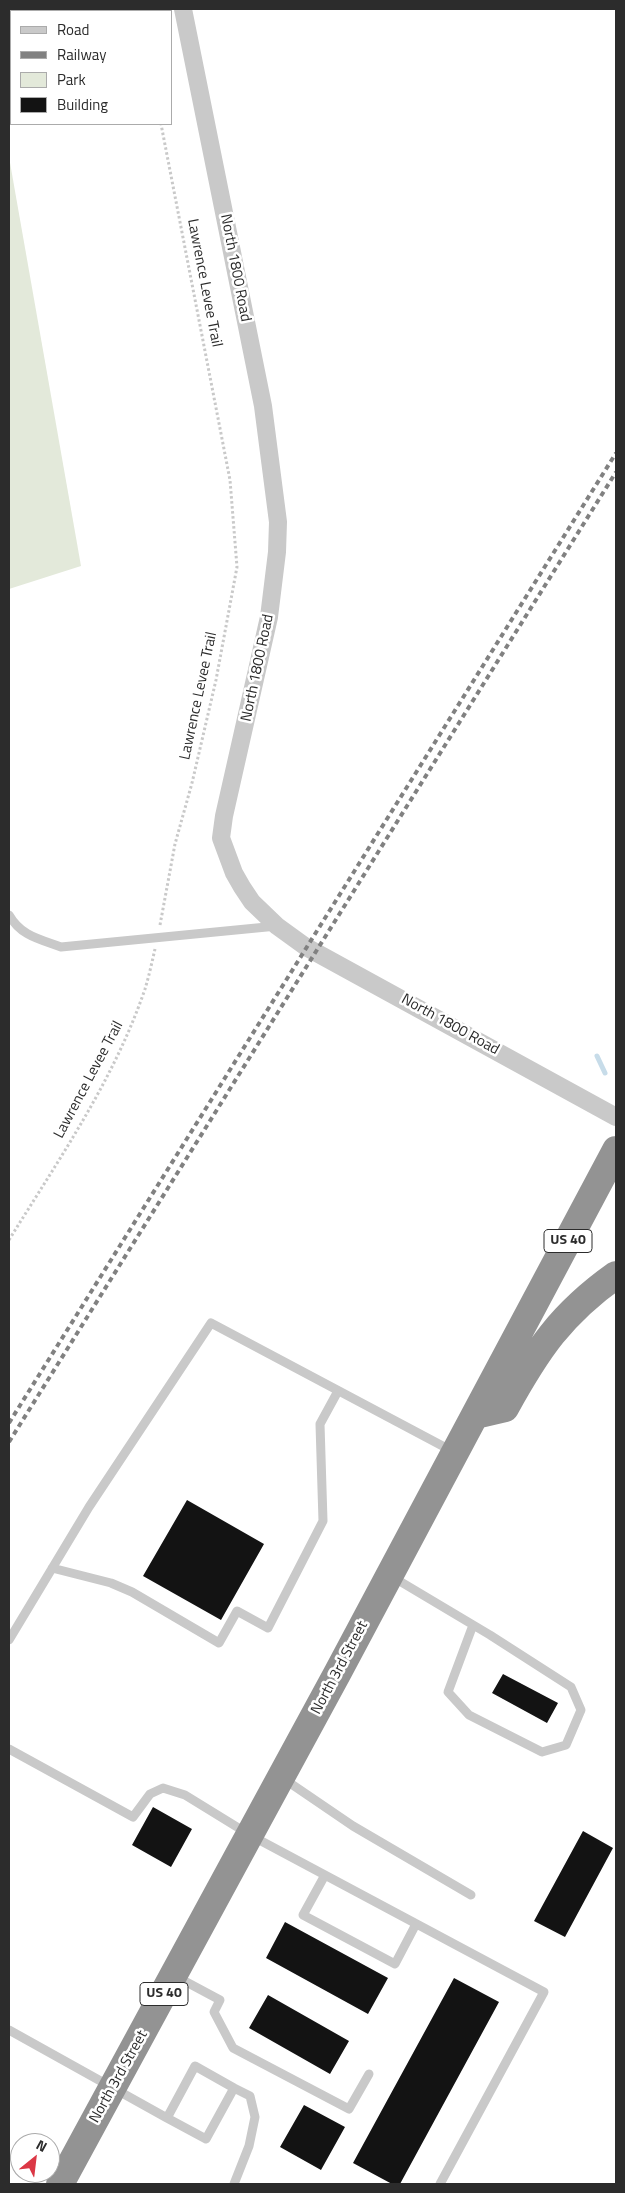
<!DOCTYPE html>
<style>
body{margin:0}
#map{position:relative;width:625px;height:2193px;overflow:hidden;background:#fff;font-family:"Titillium Web",sans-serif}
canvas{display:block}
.frame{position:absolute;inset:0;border:10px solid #2c2c2c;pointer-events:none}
.legend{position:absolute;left:10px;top:10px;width:162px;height:115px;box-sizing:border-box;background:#fff;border:1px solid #ababab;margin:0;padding:6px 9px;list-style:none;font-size:15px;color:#2c2c2c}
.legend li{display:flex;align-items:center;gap:10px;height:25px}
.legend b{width:25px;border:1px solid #ababab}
.north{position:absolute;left:10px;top:2133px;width:50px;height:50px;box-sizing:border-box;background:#fff;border:1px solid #ababab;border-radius:50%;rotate:29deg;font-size:14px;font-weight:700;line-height:20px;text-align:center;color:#2c2c2c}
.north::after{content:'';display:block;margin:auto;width:18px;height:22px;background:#db3745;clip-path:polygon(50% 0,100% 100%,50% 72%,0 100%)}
</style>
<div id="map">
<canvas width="625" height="2193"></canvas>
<div class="frame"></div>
<ul class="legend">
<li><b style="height:6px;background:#c9c9c9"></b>Road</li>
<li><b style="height:6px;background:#818181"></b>Railway</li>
<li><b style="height:14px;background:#e3e9da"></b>Park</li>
<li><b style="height:14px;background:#131313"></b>Building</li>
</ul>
<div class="north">N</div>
</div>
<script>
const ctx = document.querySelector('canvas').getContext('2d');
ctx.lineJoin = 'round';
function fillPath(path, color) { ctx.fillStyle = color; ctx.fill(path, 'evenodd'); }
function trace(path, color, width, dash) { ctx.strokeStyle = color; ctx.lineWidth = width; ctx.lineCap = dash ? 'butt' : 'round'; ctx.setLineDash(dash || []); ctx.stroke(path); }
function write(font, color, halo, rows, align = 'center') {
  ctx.font = font + ' "Titillium Web",sans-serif'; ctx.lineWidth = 5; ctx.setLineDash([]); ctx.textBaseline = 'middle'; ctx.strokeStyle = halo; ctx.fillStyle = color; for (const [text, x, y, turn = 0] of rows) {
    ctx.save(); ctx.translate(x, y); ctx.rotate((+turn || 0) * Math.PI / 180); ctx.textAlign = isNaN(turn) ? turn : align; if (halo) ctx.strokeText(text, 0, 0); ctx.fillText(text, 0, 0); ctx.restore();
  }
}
const green = new Path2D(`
 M9,157l72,409 -72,23z`);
const stream = new Path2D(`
 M597,1056l8,17`);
const building = new Path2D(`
 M187,1500l77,44 -43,76 -78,-44z
 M503,1674l55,29 -11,20 -55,-30z
 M153,1807l39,22 -21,38 -39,-22z
 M583,1831l30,17 -48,89 -31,-16z
 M285,1922l103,56 -20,36 -102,-56z
 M454,1978l45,24 -99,182h-8l-39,-21z
 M268,1995l81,46 -19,33 -81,-46z
 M304,2105l41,22 -24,43 -41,-23z`);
const path = new Path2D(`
 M139,9v2
 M160,925l15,-81 17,-61 24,-103 21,-113 -7,-87 -69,-356
 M9,1240c50,-81 105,-160 136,-251 4,-13 7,-27 10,-40`);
const lane = new Path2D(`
 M9,915c12,21 30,24 52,32l216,-21
 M52,1568l59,15 21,9 87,51 18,-32 31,17 55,-107 -3,-97 18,-33
 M391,1576l99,59 81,52 10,23 -15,35 -24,7 -73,-37 -21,-23 25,-67
 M9,1640l80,-133 122,-184 241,128
 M9,1749l124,68 17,-23 13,-6 22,7 65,40 294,157 -104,192
 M284,1779l69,47 118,69
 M325,1875l-22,40 92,49 21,-40
 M177,1977l43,23 -6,12 19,36 116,61 20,-35
 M9,2030l158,88 28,-52 39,22 -28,51 -39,-21
 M234,2184l15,-38 6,-29 -5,-21 -16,-8`);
const street = new Path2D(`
 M183,9l80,397 15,116 -1,30 -8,65 -45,199 -3,22 13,35 8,14 10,15 25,24 29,21 310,170`);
const highway = new Path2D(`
 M475,1415l30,-7c32,-58 56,-94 111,-133
 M60,2184l278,-512 278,-522`);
const rail = new Path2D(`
 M9,1423l607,-970
 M9,1442l607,-970`);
const shields = [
 [568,1241,48],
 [164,1994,48]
];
const shieldNames = [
 ["US 40",568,1241],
 ["US 40",164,1994]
];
const streetNames = [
 ["North 1800 Road",235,268,79],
 ["Lawrence Levee Trail",204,283,79],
 ["North 1800 Road",258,668,-78],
 ["Lawrence Levee Trail",199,696,-78],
 ["North 1800 Road",450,1025,29],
 ["Lawrence Levee Trail",89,1080,-62],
 ["North 3rd Street",340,1668,-62],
 ["North 3rd Street",119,2077,-61]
];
fillPath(green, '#e3e9da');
trace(stream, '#c7dce9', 5);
fillPath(building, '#131313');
trace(path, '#c9c9c9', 3, [2.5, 2.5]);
trace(lane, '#c9c9c9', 9);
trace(street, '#c9c9c9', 18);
trace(highway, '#939393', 28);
trace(rail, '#818181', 4, [5, 4]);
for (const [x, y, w] of shields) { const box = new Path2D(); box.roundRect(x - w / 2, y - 11.5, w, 23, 4); ctx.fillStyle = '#fff'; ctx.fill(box); trace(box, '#2c2c2c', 1); }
write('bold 14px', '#2c2c2c', null, shieldNames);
write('15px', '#2c2c2c', '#fff', streetNames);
</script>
